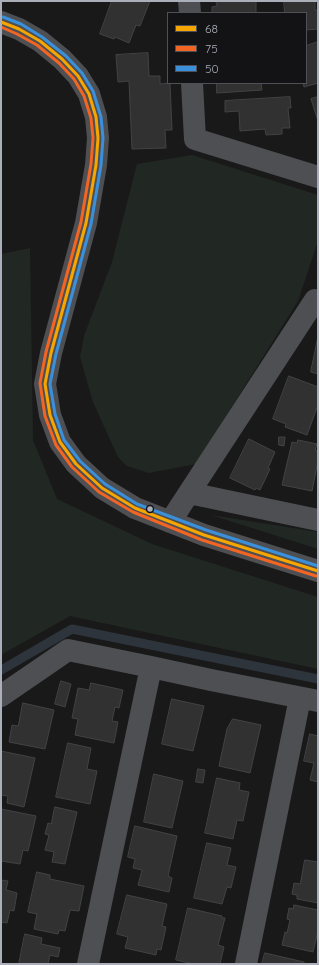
<!DOCTYPE html>
<style>
body{margin:0}
#map{position:relative;width:319px;height:965px;overflow:hidden;background:#191919;font-family:Quicksand,sans-serif}
canvas{display:block}
.frame{position:absolute;inset:0;border:2px solid #abafba;pointer-events:none}
.legend{position:absolute;left:167px;top:12px;width:140px;height:72px;box-sizing:border-box;background:#131316;border:1px solid #505158;margin:0;padding:5px 7px;list-style:none;font-size:12px;color:#abafba}
.legend li{display:flex;align-items:center;gap:8px;height:20px}
.legend b{width:20px;border:1px solid #505158}
</style>
<div id="map">
<canvas width="319" height="965"></canvas>
<div class="frame"></div>
<ul class="legend">
<li><b style="height:5px;background:#f7a600"></b>68</li>
<li><b style="height:5px;background:#f26522"></b>75</li>
<li><b style="height:5px;background:#3a90db"></b>50</li>
</ul>
</div>
<script>
const ctx = document.querySelector('canvas').getContext('2d');
ctx.lineJoin = 'round';
function fillPath(path, color) { ctx.fillStyle = color; ctx.fill(path, 'evenodd'); }
function trace(path, color, width, dash) { ctx.strokeStyle = color; ctx.lineWidth = width; ctx.lineCap = dash ? 'butt' : 'round'; ctx.setLineDash(dash || []); ctx.stroke(path); }
const green = new Path2D(`
 M192,155l126,40v46l-20,60 -102,163 -47,9 -22,-7 -9,-9 -25,-55 -13,-45 4,-21 28,-74 25,-98z
 M30,248l3,192 24,59 95,45 166,53v72l-248,-53 -69,39v-401z
 M211,515l107,17v17z`);
const stream = new Path2D(`
 M1,670l71,-41 246,50`);
const building = new Path2D(`
 M112,1h38l-10,25 -4,-1 -7,18 -14,-6 -1,2 -14,-5z
 M216,1h40v12h-44v-6l5,-1z
 M284,1h31v9h3v19l-12,1v-17h-21z
 M318,42v41l-14,4 -1,-4h3v-37z
 M148,53l1,23h11v8l10,-1 2,47h-7l1,18 -34,1 -3,-68 -11,1 -2,-27z
 M217,83h44l1,7 -45,3z
 M290,97l1,11h-3l2,20h-8v6l-16,1 -1,-6 -25,2 -1,-20 -14,1v-11z
 M318,97v24l-7,-22z
 M318,337v37l-7,-2z
 M289,376l29,11v18l-11,30 -22,-8 1,-3 -13,-5z
 M279,437h6l-1,9 -5,-1z
 M249,439l26,13 -7,16 2,1 -10,21 -4,-2 -1,2 -25,-12z
 M298,440l19,4 -2,6 3,1v10l-6,30 -30,-6 10,-43 5,1z
 M61,681l10,3 -6,23 -10,-3z
 M91,683l32,7 -4,18 -4,-1 -3,14 6,1 -4,21 -39,-8 3,-16 -6,-1 6,-30 11,2z
 M172,699l32,7 -11,45 -31,-7z
 M23,703l31,7 -9,39 -36,-7 3,-17 6,1z
 M233,719l28,6 -11,48 -31,-7 8,-37z
 M310,734l8,2v46l-8,-2 4,-17 -10,-2z
 M68,743l23,5 -4,21 10,2 -7,33 -34,-7z
 M1,751l34,7 -11,49 -17,-4 1,-7 -7,-1z
 M198,769l7,1 -2,13 -7,-1z
 M154,774l29,7 -11,47 -28,-6z
 M217,778l23,5 -1,7 10,2 -6,29 -6,-1 -4,19 -28,-6z
 M55,807l22,5 -12,52 -13,-2 2,-10 -9,-2 4,-15 -4,-1 3,-11 3,1z
 M1,809l35,7 -8,35 -5,-1 -3,14 -19,-3z
 M135,826l42,10 -9,40 4,2 -3,14 -31,-7 4,-15 -9,-2 2,-9 -7,-2z
 M207,843l24,5 -4,17 9,2 -5,21 -4,-1 -5,17 -28,-6z
 M305,860l13,2v41l-21,-4v-4l-5,-1 2,-11 6,1z
 M37,872l13,3v4l34,7 -5,25 -9,-1 -5,21 -6,-1 -1,4 -24,-5 3,-15 -9,-2z
 M1,880l7,1 -2,9 11,3 -3,18 -4,-1 -3,13 -6,-1z
 M127,895l40,9 -5,22 4,1 -5,23 -4,-1 -1,6 -31,-7 3,-11 -11,-3z
 M294,905l24,5v21l-5,21 -31,-7 3,-13 2,1 3,-13 -3,-1 2,-11 4,1z
 M188,908l34,8v2h3l-7,27 6,2 -4,17h-26l-18,-4z
 M25,934l17,4 -1,6 19,4 -2,9 -8,-2 -2,9h-29z
 M265,953l39,9v2h-42z`);
const minor = new Path2D(`
 M189,1l1,12
 M1,22l18,7 21,12 22,18 16,17 11,18 7,23 2,21 -2,27 -10,58 -35,130 -6,31 5,31 10,27 16,22 26,24 33,20 69,27 114,36
 M192,83l3,56 123,38
 M189,493l129,27
 M170,522l145,-222 3,1
 M1,696l67,-46 83,17 60,13 107,21
 M88,964l63,-297
 M246,964l54,-266`);
const bus1 = new Path2D(`
 M1,22l18,7 21,12 22,18 16,17 11,18 7,23 2,21 -2,27 -10,58 -35,130 -6,31 5,31 10,27 16,22 26,24 33,20 69,27 114,36`);
const bus2 = new Path2D(`
 M1,27l16,7 20,11 22,18 15,16 10,17 7,22 2,20 -2,26 -10,58 -35,130 -6,31 5,33 11,29 16,22 27,25 34,20 69,28 114,36`);
const bus3 = new Path2D(`
 M3,17l18,7 21,13 24,19 16,17 11,18 8,26 2,21 -2,27 -10,59 -35,130 -6,30 5,30 9,26 16,21 25,23 32,20 69,26 112,36`);
const markers = [
 [150,509,3.5,"#abafba"]
];
fillPath(green, '#212823');
trace(stream, '#2d343b', 9);
fillPath(building, '#313132');
trace(building, '#424345', 1);
trace(minor, '#4e4f52', 22);
trace(bus1, '#f7a600', 3);
trace(bus2, '#f26522', 3);
trace(bus3, '#3a90db', 3);
for (const [x, y, r, color] of markers) { const dot = new Path2D(); dot.arc(x, y, r, 0, 2 * Math.PI); ctx.fillStyle = color; ctx.fill(dot); trace(dot, '#131316', 1.5); }
</script>
